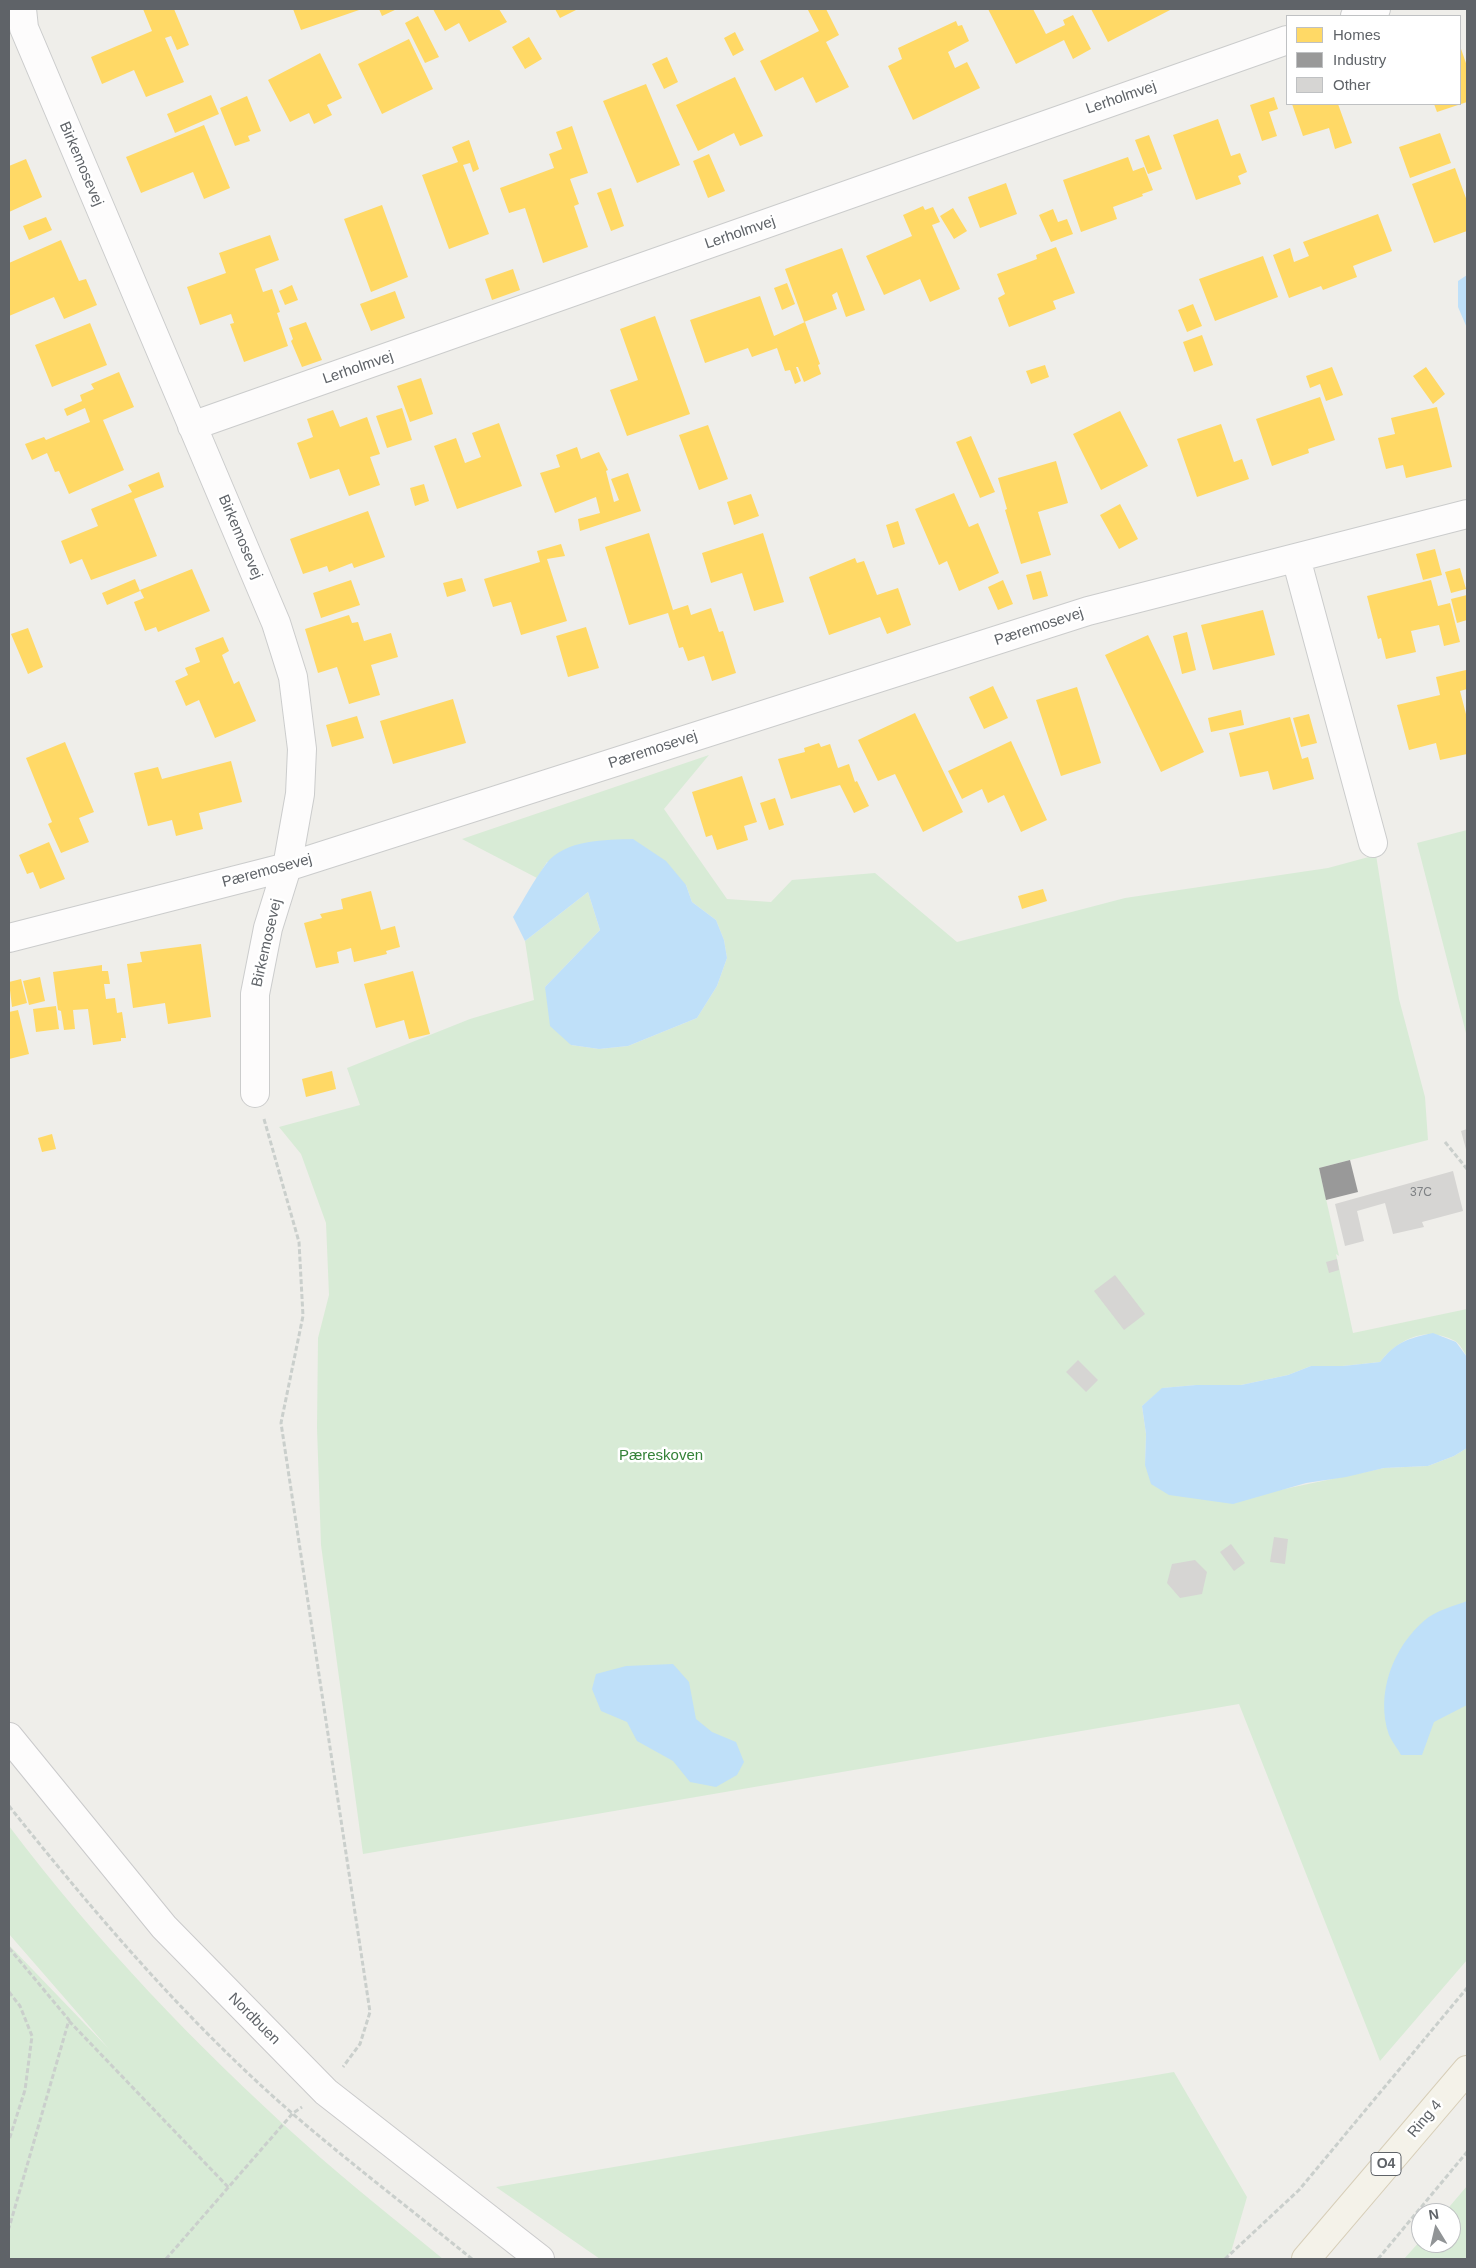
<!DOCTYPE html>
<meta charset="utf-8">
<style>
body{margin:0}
#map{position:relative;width:1476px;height:2268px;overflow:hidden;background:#efeeea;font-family:Helvetica,sans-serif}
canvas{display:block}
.frame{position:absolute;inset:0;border:10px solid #5f6368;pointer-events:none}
.legend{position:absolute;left:1286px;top:15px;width:175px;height:90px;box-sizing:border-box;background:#fff;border:1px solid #bfc1c3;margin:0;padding:6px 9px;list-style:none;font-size:15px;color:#5f6368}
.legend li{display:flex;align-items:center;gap:10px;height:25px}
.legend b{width:25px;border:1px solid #bfc1c3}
.north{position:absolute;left:1411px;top:2203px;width:50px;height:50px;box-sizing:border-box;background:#fff;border:1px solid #bfc1c3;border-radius:50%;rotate:351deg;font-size:14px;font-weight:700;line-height:20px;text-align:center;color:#5f6368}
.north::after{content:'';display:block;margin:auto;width:18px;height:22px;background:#919496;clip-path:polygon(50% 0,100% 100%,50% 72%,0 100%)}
</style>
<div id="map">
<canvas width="1476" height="2268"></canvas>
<div class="frame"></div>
<ul class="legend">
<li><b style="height:14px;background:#ffd966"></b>Homes</li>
<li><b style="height:14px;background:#999"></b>Industry</li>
<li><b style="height:14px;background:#d6d5d3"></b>Other</li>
</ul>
<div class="north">N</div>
</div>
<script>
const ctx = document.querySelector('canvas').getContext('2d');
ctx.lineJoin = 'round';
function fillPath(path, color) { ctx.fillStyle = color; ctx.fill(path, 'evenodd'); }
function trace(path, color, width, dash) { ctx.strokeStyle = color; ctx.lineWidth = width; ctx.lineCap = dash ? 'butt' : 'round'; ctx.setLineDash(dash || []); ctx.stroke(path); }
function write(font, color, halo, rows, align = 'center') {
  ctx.font = font + ' Helvetica,sans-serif'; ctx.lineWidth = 5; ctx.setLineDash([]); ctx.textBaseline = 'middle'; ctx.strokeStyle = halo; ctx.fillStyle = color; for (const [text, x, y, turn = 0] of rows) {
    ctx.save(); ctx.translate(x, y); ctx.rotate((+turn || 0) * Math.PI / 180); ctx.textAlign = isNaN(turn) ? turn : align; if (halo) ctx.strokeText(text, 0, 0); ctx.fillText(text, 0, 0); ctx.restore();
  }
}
const green = new Path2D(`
 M709,755l-45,54 63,90 44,3 21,-22 83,-7 82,69 168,-44 203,-30 48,-13 23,144 26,98 3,43 -109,28 20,88 -3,-2 17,79 114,-24v48c-3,-5 -7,-13 -12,-16 -28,-16 -57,-2 -75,21l-37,4h-32l-23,9 -47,10h-45l-33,3 -21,18 4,28 -1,31 125,27 114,-24 44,-2 26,-10 13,-8v512l-87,101 -141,-357 -876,150 -42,-309 -4,-117 1,-90 11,-43 -3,-72 -25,-69 -22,-27 81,-22 -13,-37 123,-49 64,-19 -9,-59 63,-49 12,38 -55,57 26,58 28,4 29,-3 69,-28 20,-32 10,-28 -3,-18 -8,-20 -24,-18 -6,-17 -139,-23 -10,16 -75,-39z
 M1467,830v207l-50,-194z
 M9,1826c87,115 187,220 294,316 45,41 93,78 140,117h-434v-314l100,104 -100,-115z
 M1174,2072l73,125 -16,55 -7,7h-624l-104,-72z
 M1467,2186v73h-63l17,-19v3h30v-30h-7z`);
const water = new Path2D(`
 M1467,275v53l-9,-21v-26z
 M633,839l33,22 20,24 6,17 24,18 8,20 3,18 -10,28 -20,32 -69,28 -29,3 -28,-4 -21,-19 -5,-39 55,-57 -12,-38 -63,49 -12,-24c11,-18 21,-37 33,-53 19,-25 60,-24 87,-25z
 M1433,1333l23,9 11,15v91l-13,8 -26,10 -44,2 -38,9 -40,6 -73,21 -64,-9 -18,-11 -6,-19 1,-31 -4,-28 20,-18 34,-3h45l47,-10 23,-9h32l37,-4c17,-21 27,-23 53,-29z
 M1467,1601v104l-33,17 -12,33h-21c-3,-6 -9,-13 -12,-20 -14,-41 4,-88 36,-115 10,-9 29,-14 42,-19z
 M673,1664l16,18 7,37 16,13 24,10 8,20 -7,13 -21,12 -26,-5 -17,-21 -36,-20 -10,-19 -26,-11 -9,-22 4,-15 30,-8z`);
const homes = new Path2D(`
 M143,9h31l15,36 -12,5 -6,-14 -6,2 19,44 -38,15 -12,-27 -32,14 -11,-27 61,-26z
 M293,9h69l-61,21z
 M379,9h18l-15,7z
 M433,9h66l8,13 -38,20 -10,-19 -14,8z
 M555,9h23l-18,9z
 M811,9h15l13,26 -13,7 23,45 -33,16 -13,-26 -28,14 -15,-30 59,-30 -11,-21z
 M988,9h45l13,25 19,-9 -2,-5 10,-5 18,34 -18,10 -9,-19 -48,24z
 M1091,9h81l-64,33z
 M418,16l21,41 -14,6 -20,-40z
 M956,21l2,5 4,-1 7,16 -21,11 7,16 12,-6 13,26 -67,32 -25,-54 14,-7 -4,-11z
 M735,32l9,18 -11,6 -9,-18z
 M529,37l13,22 -17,10 -13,-22z
 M409,39l24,50 -51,25 -24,-50z
 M1460,46l7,20v36l-30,10 -3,-8h26z
 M320,53l22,45 -15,7 5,10 -18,9 -5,-11 -19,9 -22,-42z
 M667,57l11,25 -14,7 -12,-25z
 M735,77l28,59 -23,10 -6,-13 -36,18 -22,-46z
 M646,84l34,81 -43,18 -34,-82z
 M211,95l8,19 -44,19 -8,-19z
 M247,96l14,35 -13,5 2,5 -15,5 -15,-38z
 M1274,97l4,12 -9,3 8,24 -15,5 -12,-36z
 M1292,104h46l14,39 -17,6 -6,-21 -26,8z
 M1218,119l13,37 9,-3 7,19 -9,4 3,8 -45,16 -23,-65z
 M204,125l26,63 -26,11 -11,-27 -52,21 -15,-36z
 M572,126l16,47 -18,6 9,25 -5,2 14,41 -45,16 -18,-55 -16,5 -9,-25 54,-20 -5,-14 13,-5 -6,-17z
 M1440,133l11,30 -41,15 -11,-31z
 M1149,135l13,34 -14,5 -13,-34z
 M469,140l10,29 -6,3 -3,-9 -7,2 26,69 -40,15 -27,-74 36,-13 -6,-15z
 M709,154l16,37 -17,7 -15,-37z
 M1128,157l5,14 11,-4 9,23 -11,4 1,2 -30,11 4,12 -36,13 -18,-52z
 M26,159l16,38 -33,15v-46z
 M1455,168l12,33v30l-33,12 -22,-59z
 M1006,183l11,31 -37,14 -12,-31z
 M611,188l13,38 -13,5 -14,-38z
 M382,205l26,72 -37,15 -27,-73z
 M923,206l2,4 8,-3 7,15 -8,3 28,64 -30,13 -10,-23 -36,16 -18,-39 46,-20 -9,-21z
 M953,208l14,23 -13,8 -14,-23z
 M1053,209l5,13 9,-3 6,15 -22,8 -12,-27z
 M1378,214l14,37 -39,15 4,11 -34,13 -2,-4 -32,12 -16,-43 17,-7 4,14 15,-6 -6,-14z
 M46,217l6,13 -23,10 -6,-14z
 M270,235l9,25 -24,9 8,23 9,-3 8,23 -3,1 11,33 -44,16 -14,-38 4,-1 -3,-9 -31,11 -13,-38 39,-14 -7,-20z
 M61,240l18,41 7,-2 11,26 -33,14 -10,-22 -45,19v-53z
 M1056,247l19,46 -22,8 3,8 -47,18 -11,-29 7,-4 -8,-20 40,-15 -1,-4z
 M842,248l23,62 -19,7 -9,-25 -5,3 5,14 -33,13 -19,-53z
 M1263,256l15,41 -63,24 -16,-42z
 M513,269l7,21 -28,10 -7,-21z
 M787,283l8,21 -13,6 -8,-22z
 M292,285l6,15 -13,5 -6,-14z
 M395,291l10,27 -34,13 -11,-27z
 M760,296l14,40 31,-14 15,42 -2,1 3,9 -17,8 -6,-15h-2l5,14 -6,3 -5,-14 -5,1 -8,-23 -25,9 -4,-9 -43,15 -15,-43z
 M1193,304l9,22 -15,6 -9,-22z
 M655,316l35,98 -63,22 -17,-46 28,-10 -18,-51z
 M306,322l16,38 -20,7 -11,-26 2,-2 -4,-11z
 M90,323l17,42 -55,22 -17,-42z
 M1202,335l11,30 -19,7 -11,-30z
 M1045,365l4,12 -18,7 -5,-13z
 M1332,367l11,28 -17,6 -6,-17 -10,4 -4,-12z
 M1426,367l19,27 -12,10 -20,-28z
 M119,372l15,35 -31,13 21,50 -55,24 -10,-23 -4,1 -8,-19 -15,7 -7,-16 19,-7 2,3 44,-18 -5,-14 -18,8 -3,-7 18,-8 -2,-6 14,-6 -3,-5z
 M421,378l12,36 -23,8 -13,-36z
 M1320,397l15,43 -27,9 1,4 -37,13 -16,-47z
 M1437,407l15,60 -46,11 -3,-13 -17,4 -8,-31 17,-4 -4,-16z
 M402,408l10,32 -25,8 -11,-32z
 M333,410l7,17 27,-10 13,37 -10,3 10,28 -31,11 -10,-27 -29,10 -13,-36 16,-6 -6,-18z
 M1120,411l28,55 -47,24 -28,-56z
 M499,423l23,63 -65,23 -23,-63 22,-8 9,25 16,-6 -9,-24z
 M1221,424l13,38 8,-3 7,20 -52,18 -20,-58z
 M708,425l20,54 -29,11 -20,-55z
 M971,436l24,56 -15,6 -24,-56z
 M577,447l4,12 18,-7 9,18 -2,1 8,31 5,-2 -8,-21 17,-6 13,38 -61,20 -2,-12 22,-6 -4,-16 -41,16 -15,-40 20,-6 -4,-12z
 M1056,461l12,42 -30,9 13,43 -30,9 -16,-54 2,-1 -9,-31z
 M159,472l5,15 -30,12 23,57 -66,24 -9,-21 -12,5 -9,-23 37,-15 -7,-17 41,-17 -4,-7z
 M424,484l5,17 -14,5 -5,-18z
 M954,493l15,34 9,-4 21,50 -40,18 -12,-30 -8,4 -24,-56z
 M751,494l8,22 -25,9 -7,-23z
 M1120,504l18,35 -19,10 -19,-34z
 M368,511l17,46 -31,11 -2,-5 -23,9 -2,-6 -24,8 -13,-35z
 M898,521l7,23 -12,4 -7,-23z
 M649,533l24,77 15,-5 3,10 20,-7 8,24 4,-1 13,42 -24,8 -8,-25 -16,5 -5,-14 -4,1 -11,-35 -39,12 -24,-78z
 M763,533l21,69 -30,9 -12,-38 -31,10 -9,-30z
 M561,544l4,12 -18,3 20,62 -46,14 -10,-33 -18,5 -9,-28 56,-17 -3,-11z
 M1435,549l7,26 -19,5 -7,-26z
 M855,558l2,5 7,-2 13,34 21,-7 13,37 -24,9 -7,-17 -51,18 -20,-58z
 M1460,568l6,21 -15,4 -6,-21z
 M192,569l18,42 -52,21 -2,-5 -11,4 -11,-29 10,-4 -4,-8z
 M1041,571l7,25 -15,4 -7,-25z
 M462,578l4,13 -19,6 -4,-14z
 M135,579l5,12 -33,14 -5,-12z
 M351,580l9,25 -39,13 -8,-25z
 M1003,580l10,24 -15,6 -10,-23z
 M1431,580l7,26 12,-3 10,39 -16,4 -5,-21 -28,6 5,21 -30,7 -5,-21 -3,1 -11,-43z
 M1467,595v25l-10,3 -6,-24z
 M1263,610l12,45 -62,15 -12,-45z
 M349,615l3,8 6,-1 6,19 27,-8 7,24 -27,8 9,30 -31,9 -12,-37 -19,6 -13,-44z
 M586,627l13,41 -31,9 -12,-41z
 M28,628l15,39 -15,7 -17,-40z
 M1187,632l9,38 -14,4 -9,-38z
 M1148,635l56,117 -43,20 -56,-117z
 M223,637l6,14 -7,4 12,29 5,-3 17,40 -41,17 -16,-38 -13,6 -11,-25 13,-6 -3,-7 15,-6 -5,-14z
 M1466,670l1,19 -7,2 7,27v36l-27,6 -4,-17 -27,7 -12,-45 43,-10 -4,-18z
 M993,686l15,32 -24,11 -15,-32z
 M1077,687l24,76 -40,13 -25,-76z
 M453,699l13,44 -73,21 -13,-43z
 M1241,710l3,15 -33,7 -3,-14z
 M915,713l48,99 -40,20 -28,-58 -17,7 -20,-41z
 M1309,714l8,29 -16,4 -8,-29z
 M357,716l7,22 -32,9 -6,-22z
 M1290,717l12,42 6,-2 6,22 -41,11 -5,-19 -28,6 -11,-44z
 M1011,741l36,79 -26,12 -17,-37 -16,8 -6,-14 -20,10 -14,-28z
 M65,742l29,70 -15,6 10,24 -28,11 -13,-29 4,-2 -26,-64z
 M819,743l2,4 9,-3 8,24 11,-4 6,18 2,-1 12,25 -15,7 -14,-28 -49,14 -13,-40 27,-7 -1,-4z
 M231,761l11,41 -43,11 4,16 -27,7 -4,-16 -24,6 -14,-53 24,-6 4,12z
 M742,776l15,46 -13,4 4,14 -31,10 -5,-15 -6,2 -14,-45z
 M775,798l9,27 -15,5 -9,-27z
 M49,842l16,37 -25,10 -7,-17 -6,2 -8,-19z
 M1043,889l4,12 -25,8 -4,-13z
 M371,891l10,39 14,-4 5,21 -14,4 1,3 -33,8 -3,-14 -14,4 2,11 -23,5 -12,-45 18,-5 -2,-4 23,-5 -2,-10z
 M201,944l10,73 -43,7 -3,-21 -32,5 -6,-44 15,-2 -2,-10z
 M102,965v6h6l2,13h-6l2,15 9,-1 2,15 5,-1 4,26h-5v3l-28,4 -5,-36 -15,1 2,19 -11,1 -3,-19 -3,-1 -5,-38z
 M413,971l17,63 -21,5 -5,-19 -28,8 -12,-44z
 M40,977l5,24 -16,4 -6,-24z
 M21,979l6,24 -15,4 -3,-25z
 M56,1006l3,23 -23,3 -3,-23z
 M18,1010l11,44 -20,5v-47z
 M332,1071l4,18 -30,8 -4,-18z
 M52,1134l4,15 -14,3 -4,-14z`);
const industry = new Path2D(`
 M1350,1160l8,32 -32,8 -7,-32z`);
const building = new Path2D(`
 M1467,1129v24l-6,-22z
 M1453,1171l10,40 -41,11 2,5 -31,7 -8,-31 -28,8 7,30 -19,5 -10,-42z
 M1337,1259l2,11 -10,3 -3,-11z
 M1115,1275l30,39 -21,16 -30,-39z
 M1078,1360l20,20 -12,12 -20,-20z
 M1274,1537l14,2 -3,25 -15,-2z
 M1231,1544l14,19 -11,8 -14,-19z
 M1195,1560l12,12 -5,22 -22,4 -13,-15 5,-19z`);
const path = new Path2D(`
 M264,1119l35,123 4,74 -22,107 89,589 -10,32 -17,23
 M1445,1142l22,27
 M9,1806c87,109 179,217 284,308 58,50 120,97 179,145
 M9,1948l60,72 -60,208
 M9,1992l11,14 12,30 -7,54 -16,50
 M69,2021l160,167
 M166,2259l127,-146 9,-6
 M1225,2259l74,-69 168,-202
 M1378,2259l89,-107`);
const street = new Path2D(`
 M22,9l2,19 252,595 17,54 9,72 -2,45 -13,73 -19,61 -13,66v99
 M1355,16l21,-7
 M192,426l1095,-386
 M1296,558l77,285
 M9,938l278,-71 801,-256 379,-97`);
const secondary = new Path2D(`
 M9,1737l155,190 162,165 214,167`);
const primary = new Path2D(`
 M1306,2259l161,-189`);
const numberNames = [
 ["37C",1421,1193]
];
const shields = [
 [1386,2164,30]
];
const shieldNames = [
 ["O4",1386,2164]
];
const streetNames = [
 ["Lerholmvej",1121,98,-19],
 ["Birkemosevej",81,164,67],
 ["Lerholmvej",740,233,-19],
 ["Lerholmvej",358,368,-19],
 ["Birkemosevej",240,537,67],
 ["Pæremosevej",1039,627,-18],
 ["Pæremosevej",653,750,-18],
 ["Pæremosevej",267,871,-15],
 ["Birkemosevej",267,943,-77],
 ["Nordbuen",254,2019,45],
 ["Ring 4",1425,2119,-50]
];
const parkNames = [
 ["Pæreskoven",661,1456]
];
fillPath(green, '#d8ebd6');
fillPath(water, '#bfe0f9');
fillPath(homes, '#ffd966');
fillPath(industry, '#999');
fillPath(building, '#d6d5d3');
trace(street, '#cbcccc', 30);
trace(secondary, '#cacacb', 30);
trace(primary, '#d7ceb8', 30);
trace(path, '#cacfcc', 3, [5, 2.5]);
trace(street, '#fdfcfc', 28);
trace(secondary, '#fdfcfc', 28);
trace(primary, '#f4f2e9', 28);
write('12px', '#7e8184', null, numberNames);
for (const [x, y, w] of shields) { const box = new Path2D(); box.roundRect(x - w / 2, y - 11.5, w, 23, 4); ctx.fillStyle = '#fff'; ctx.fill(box); trace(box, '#5f6368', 1); }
write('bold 14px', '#5f6368', null, shieldNames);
write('15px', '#5f6368', '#fff', streetNames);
write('15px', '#348238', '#fff', parkNames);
</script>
